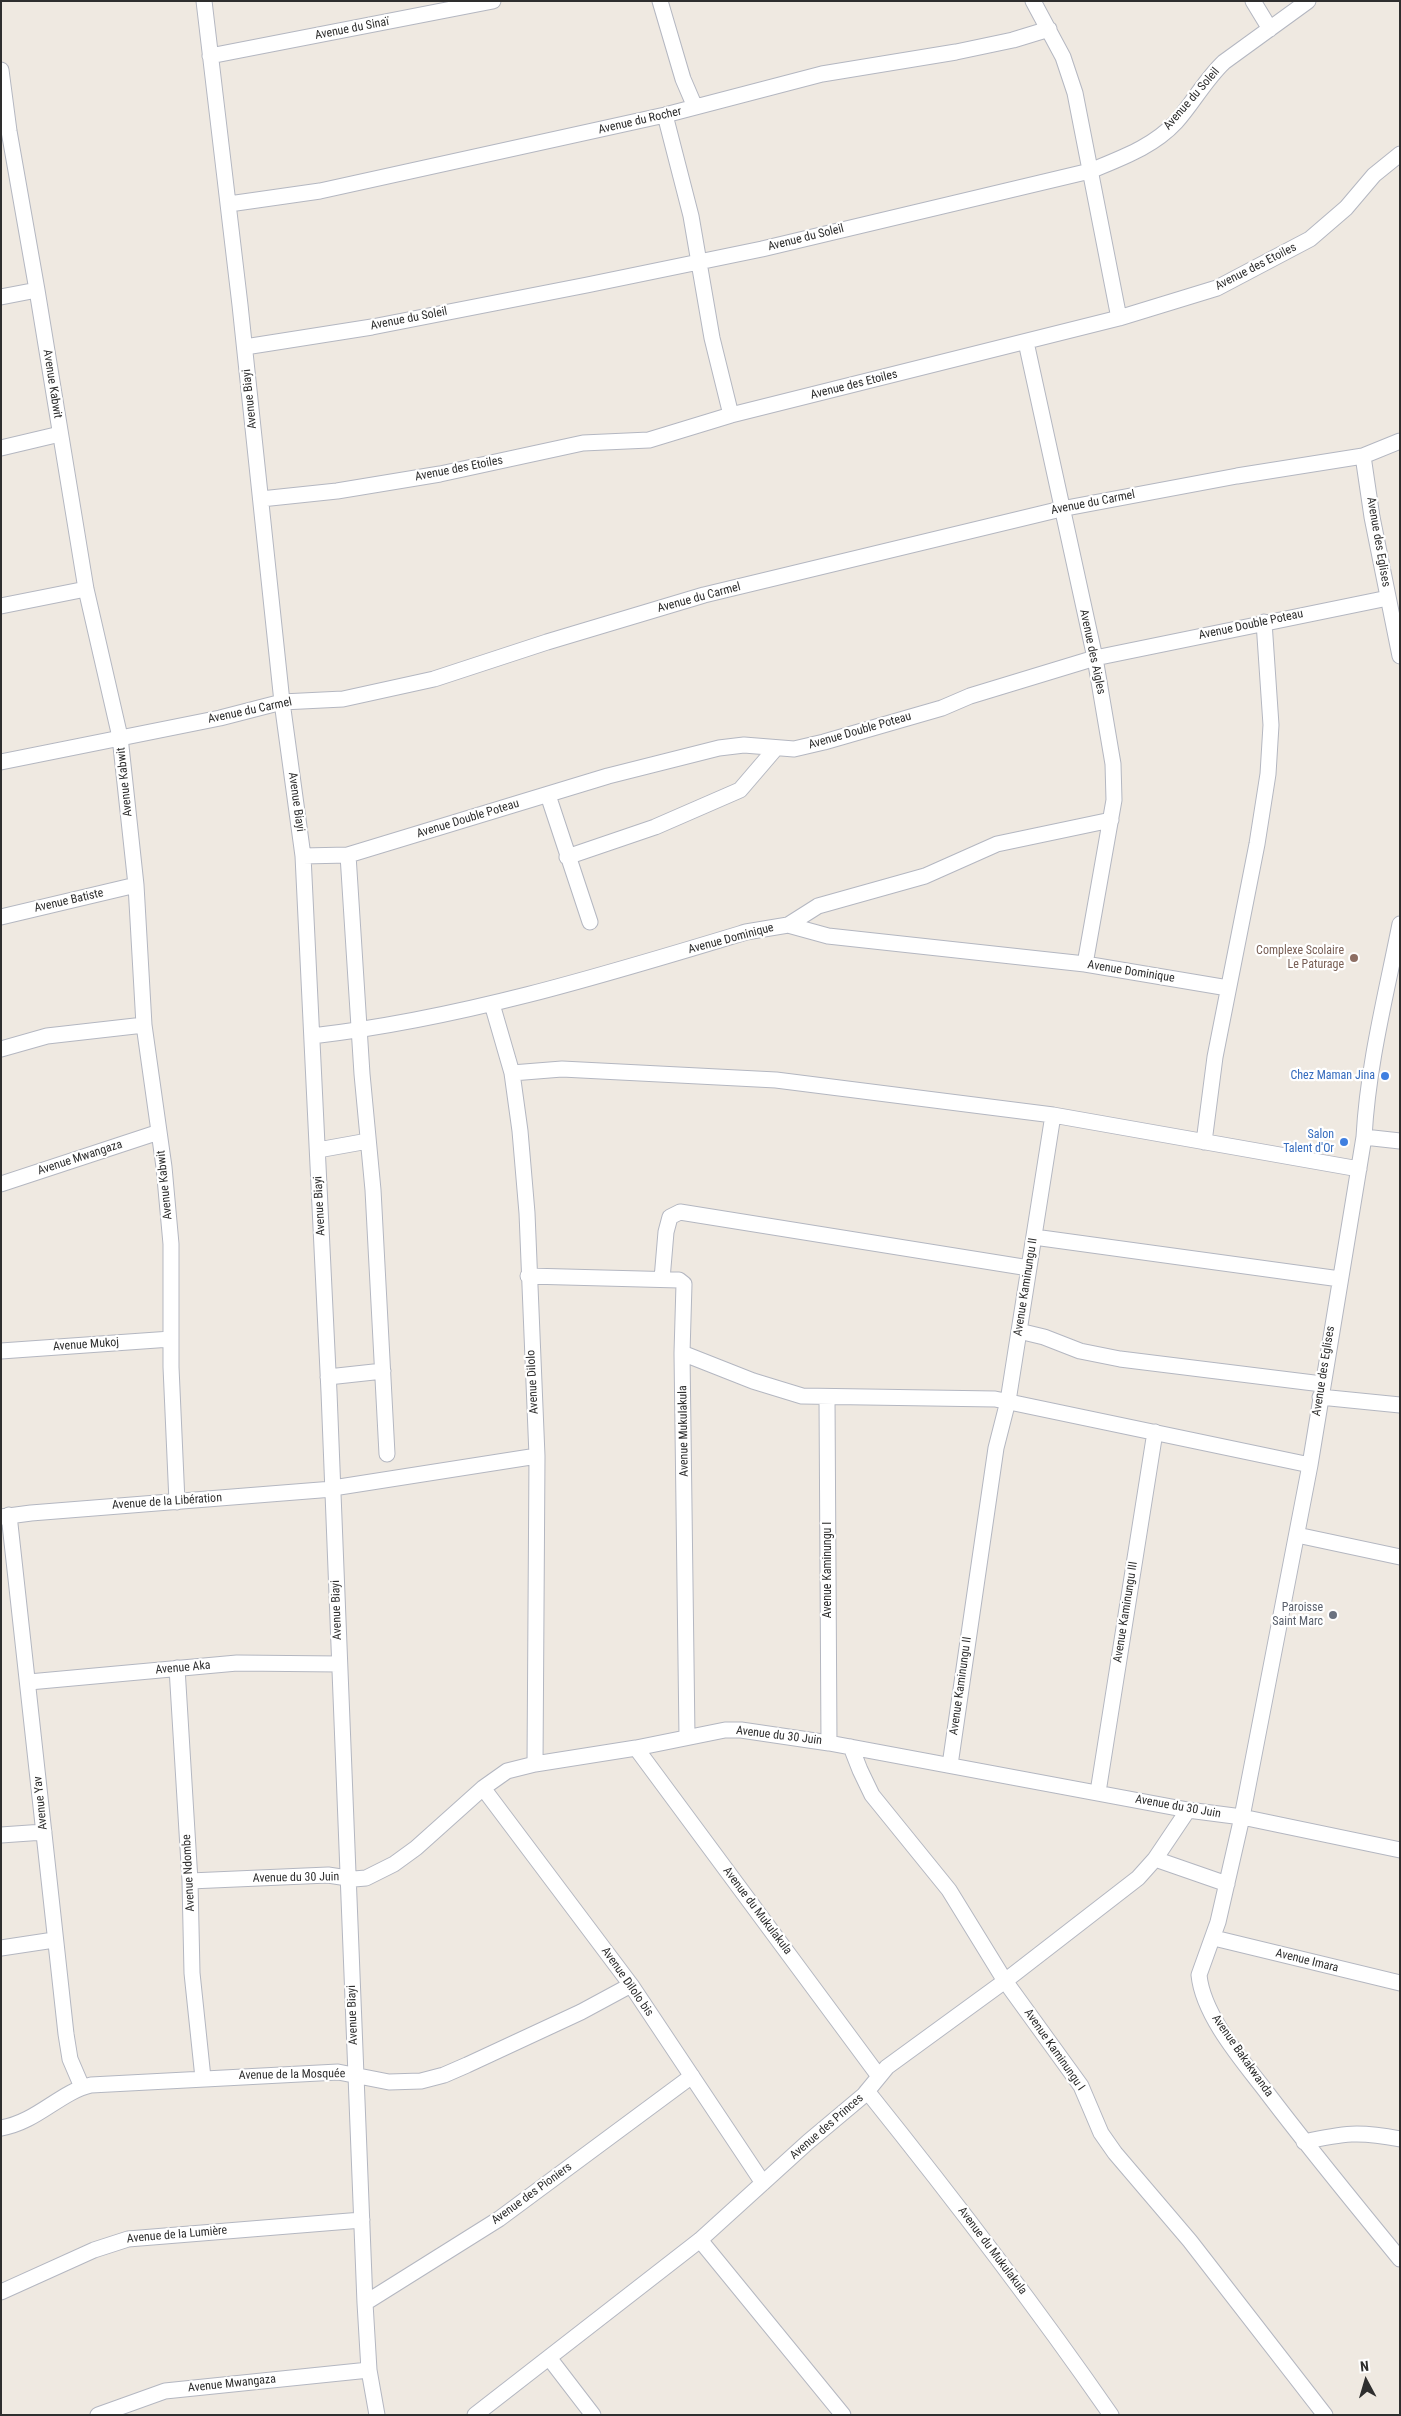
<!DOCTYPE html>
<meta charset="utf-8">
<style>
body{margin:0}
#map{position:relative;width:1401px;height:2416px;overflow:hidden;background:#efe9e1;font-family:"Roboto Condensed",sans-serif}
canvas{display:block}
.frame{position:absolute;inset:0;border:2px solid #2e2e2e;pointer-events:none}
.north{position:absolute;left:1341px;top:2356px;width:50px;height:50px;-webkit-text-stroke:4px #fff;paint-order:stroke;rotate:354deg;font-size:14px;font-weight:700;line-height:20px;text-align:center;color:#2e2e2e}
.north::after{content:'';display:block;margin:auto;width:18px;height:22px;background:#2e2e2e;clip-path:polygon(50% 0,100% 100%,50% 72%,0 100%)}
</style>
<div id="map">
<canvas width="1401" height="2416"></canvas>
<div class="frame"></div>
<div class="north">N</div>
</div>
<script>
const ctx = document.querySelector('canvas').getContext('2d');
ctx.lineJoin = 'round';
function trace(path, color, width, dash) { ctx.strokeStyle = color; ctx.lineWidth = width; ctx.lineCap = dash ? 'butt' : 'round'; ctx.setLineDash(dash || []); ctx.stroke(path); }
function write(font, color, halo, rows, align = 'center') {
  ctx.font = font + ' "Roboto Condensed",sans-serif'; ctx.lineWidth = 4.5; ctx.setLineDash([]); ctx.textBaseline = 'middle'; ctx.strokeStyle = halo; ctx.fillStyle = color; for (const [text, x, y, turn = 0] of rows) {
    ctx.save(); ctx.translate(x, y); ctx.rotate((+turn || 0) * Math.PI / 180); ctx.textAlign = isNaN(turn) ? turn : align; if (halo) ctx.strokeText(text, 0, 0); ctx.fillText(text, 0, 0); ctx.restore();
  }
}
const minor = new Path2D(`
 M204,1l36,304 42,397 21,154 26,536 36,911 4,67 8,45
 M660,1l23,78 12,28
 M1033,1l30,56 12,36 44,225
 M1253,1l17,28
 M210,56l283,-55
 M1,70l8,61 28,159 49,299 34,148 16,148 8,140 20,142 7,77v123l6,135
 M665,115l26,101 21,122 19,77
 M229,204l91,-13 345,-76 157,-41 134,-22 57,-12 36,-11
 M1,297l36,-7
 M1026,342l69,316 18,106 1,36 -29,164
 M245,347l127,-20 215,-42 175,-36 328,-78c31,-13 63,-24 86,-49 17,-19 29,-42 48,-60l84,-61
 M1,448l59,-14
 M1363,456l9,61 28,139
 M261,499l76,-8 103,-17 143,-31 66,-3 82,-25 388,-97 98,-30 93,-49 36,-31 28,-33 26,-21
 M1,606l85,-17
 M1,762l219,-44 62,-16 61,-3 91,-20 113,-37 157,-47 357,-86 176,-33 126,-20 37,-15
 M548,795l42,127
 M348,855l14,219 11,116 14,264
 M303,856l45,-1 260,-79 111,-28 25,-3 50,4 30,-7 118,-34 28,-12 125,-38 293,-60
 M567,857l88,-30 85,-37 36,-42
 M1,917l135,-32
 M1400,924c-14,71 -32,140 -36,213l-54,328 -68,352 -24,105 -19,53c4,40 42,84 66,115 43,57 89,113 135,169
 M788,925l30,-19 107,-30 72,-32 114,-24
 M492,1004l20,69 8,58 7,82 10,243 -2,308
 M312,1036c148,-17 292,-61 434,-104l42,-7 40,11 257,28 143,24
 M1,1049l46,-13 97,-11
 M512,1073l50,-4 214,11 277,35
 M1364,1137l36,4
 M1204,1142l11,-85 42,-213 11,-70 3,-49 -7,-103
 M318,1150l50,-9
 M1,1184l158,-52
 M1034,1237l306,42
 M528,1276l151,4 5,4 -2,69 5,384
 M662,1279l4,-47 4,-15 10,-5 349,56
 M1019,1331l25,6 36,14 40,8 202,25
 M1,1351l170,-12
 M682,1353l71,28 49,15 193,3 315,66
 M328,1377l55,-6
 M1320,1397l80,8
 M827,1398l2,345
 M333,1488l204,-32
 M9,1515l57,519 4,25 12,28
 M1,1517l30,-4 302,-24
 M1297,1535l103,22
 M177,1668l13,213 2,92 11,105
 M29,1682l208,-19 102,1
 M851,1747l9,23 12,25 77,95 56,91 76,105 20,47 14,20 75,88 135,174
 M636,1748l242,327
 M950,1765l46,-317 12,-47 45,-286 306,54
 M483,1788l148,197 132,198
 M1098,1792l57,-360
 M1,1835l43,-3
 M1155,1859l72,25
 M190,1881l138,-6 26,4 12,-1 28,-14 22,-16 67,-60 24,-17 28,-7 101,-16 89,-18h16l88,13 359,67 54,7 158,33
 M1214,1938l186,45
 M1,1948l53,-8
 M867,2091c85,106 167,213 244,324
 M1,2128c36,-6 59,-36 90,-43l247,-13 51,10 32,-1 23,-6 23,-10 114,-53 50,-27
 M1304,2142c40,-9 55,-11 96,-3
 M700,2240l143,175
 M1,2292l93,-42 34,-11 234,-19
 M365,2303l134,-84 193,-143
 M550,2359l43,56
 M98,2415l67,-24 204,-21
 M475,2415l225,-175 108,-98 56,-47 23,-28 118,-86 133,-103 17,-19 33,-49`);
const markers = [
 [1354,958,5,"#8d6e63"],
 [1385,1076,5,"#3f7fe0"],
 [1344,1142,5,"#3f7fe0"],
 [1333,1615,5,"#6b7280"]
];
const streetNames = [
 ["Avenue du Sinaï",352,29,-11],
 ["Avenue du Soleil",1192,99,-49],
 ["Avenue du Rocher",640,121,-13],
 ["Avenue du Soleil",806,238,-14],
 ["Avenue des Etoiles",1256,267,-27],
 ["Avenue du Soleil",409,319,-11],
 ["Avenue Kabwit",52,384,81],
 ["Avenue des Etoiles",854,385,-14],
 ["Avenue Biayi",250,399,-96],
 ["Avenue des Etoiles",459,469,-11],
 ["Avenue du Carmel",1093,503,-11],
 ["Avenue des Eglises",1378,542,80],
 ["Avenue du Carmel",699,598,-15],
 ["Avenue Double Poteau",1251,625,-12],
 ["Avenue des Aigles",1092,652,78],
 ["Avenue du Carmel",250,711,-12],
 ["Avenue Double Poteau",860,731,-16],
 ["Avenue Kabwit",125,782,-96],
 ["Avenue Biayi",296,802,82],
 ["Avenue Double Poteau",468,819,-17],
 ["Avenue Batiste",69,901,-13],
 ["Avenue Dominique",731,939,-15],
 ["Avenue Dominique",1131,972,9],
 ["Avenue Mwangaza",80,1158,-18],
 ["Avenue Kabwit",165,1185,-96],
 ["Avenue Biayi",320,1206,-93],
 ["Avenue Kaminungu II",1026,1287,-81],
 ["Avenue Mukoj",86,1345,-4],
 ["Avenue des Eglises",1324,1371,-81],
 ["Avenue Dilolo",533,1382,-93],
 ["Avenue Mukulakula",684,1431,-91],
 ["Avenue de la Libération",167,1502,-4],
 ["Avenue Kaminungu I",828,1570,-90],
 ["Avenue Biayi",337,1610,-92],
 ["Avenue Kaminungu III",1126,1612,-81],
 ["Avenue Aka",183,1668,-5],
 ["Avenue Kaminungu II",961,1686,-82],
 ["Avenue du 30 Juin",779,1736,7],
 ["Avenue Yav",41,1803,-96],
 ["Avenue du 30 Juin",1178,1807,10],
 ["Avenue Ndombe",189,1873,-93],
 ["Avenue du 30 Juin",296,1878,-1],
 ["Avenue du Mukulakula",757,1911,53],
 ["Avenue Imara",1307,1961,14],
 ["Avenue Dilolo bis",627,1982,55],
 ["Avenue Biayi",353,2015,-92],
 ["Avenue Kaminungu I",1054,2050,55],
 ["Avenue Bakakwanda",1242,2056,55],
 ["Avenue de la Mosquée",292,2075,-1],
 ["Avenue des Princes",827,2127,-41],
 ["Avenue des Pioniers",532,2194,-36],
 ["Avenue de la Lumière",177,2235,-5],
 ["Avenue du Mukulakula",992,2251,53],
 ["Avenue Mwangaza",232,2384,-6]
];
const educationNames = [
 ["Complexe Scolaire",1344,951],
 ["Le Paturage",1344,965]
];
const shopNames = [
 ["Chez Maman Jina",1375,1076],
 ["Salon",1334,1135],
 ["Talent d'Or",1334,1149]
];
const worshipNames = [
 ["Paroisse",1323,1608],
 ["Saint Marc",1323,1622]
];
trace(minor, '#b4b7c1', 17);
trace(minor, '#fff', 15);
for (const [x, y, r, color] of markers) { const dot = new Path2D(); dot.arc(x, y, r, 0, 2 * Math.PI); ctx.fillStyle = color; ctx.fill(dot); trace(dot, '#fff', 2); }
write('12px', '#2e2e2e', '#fff', streetNames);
write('12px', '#785e54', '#fff', educationNames, 'right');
write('12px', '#366cbe', '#fff', shopNames, 'right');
write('12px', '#5b616d', '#fff', worshipNames, 'right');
</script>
